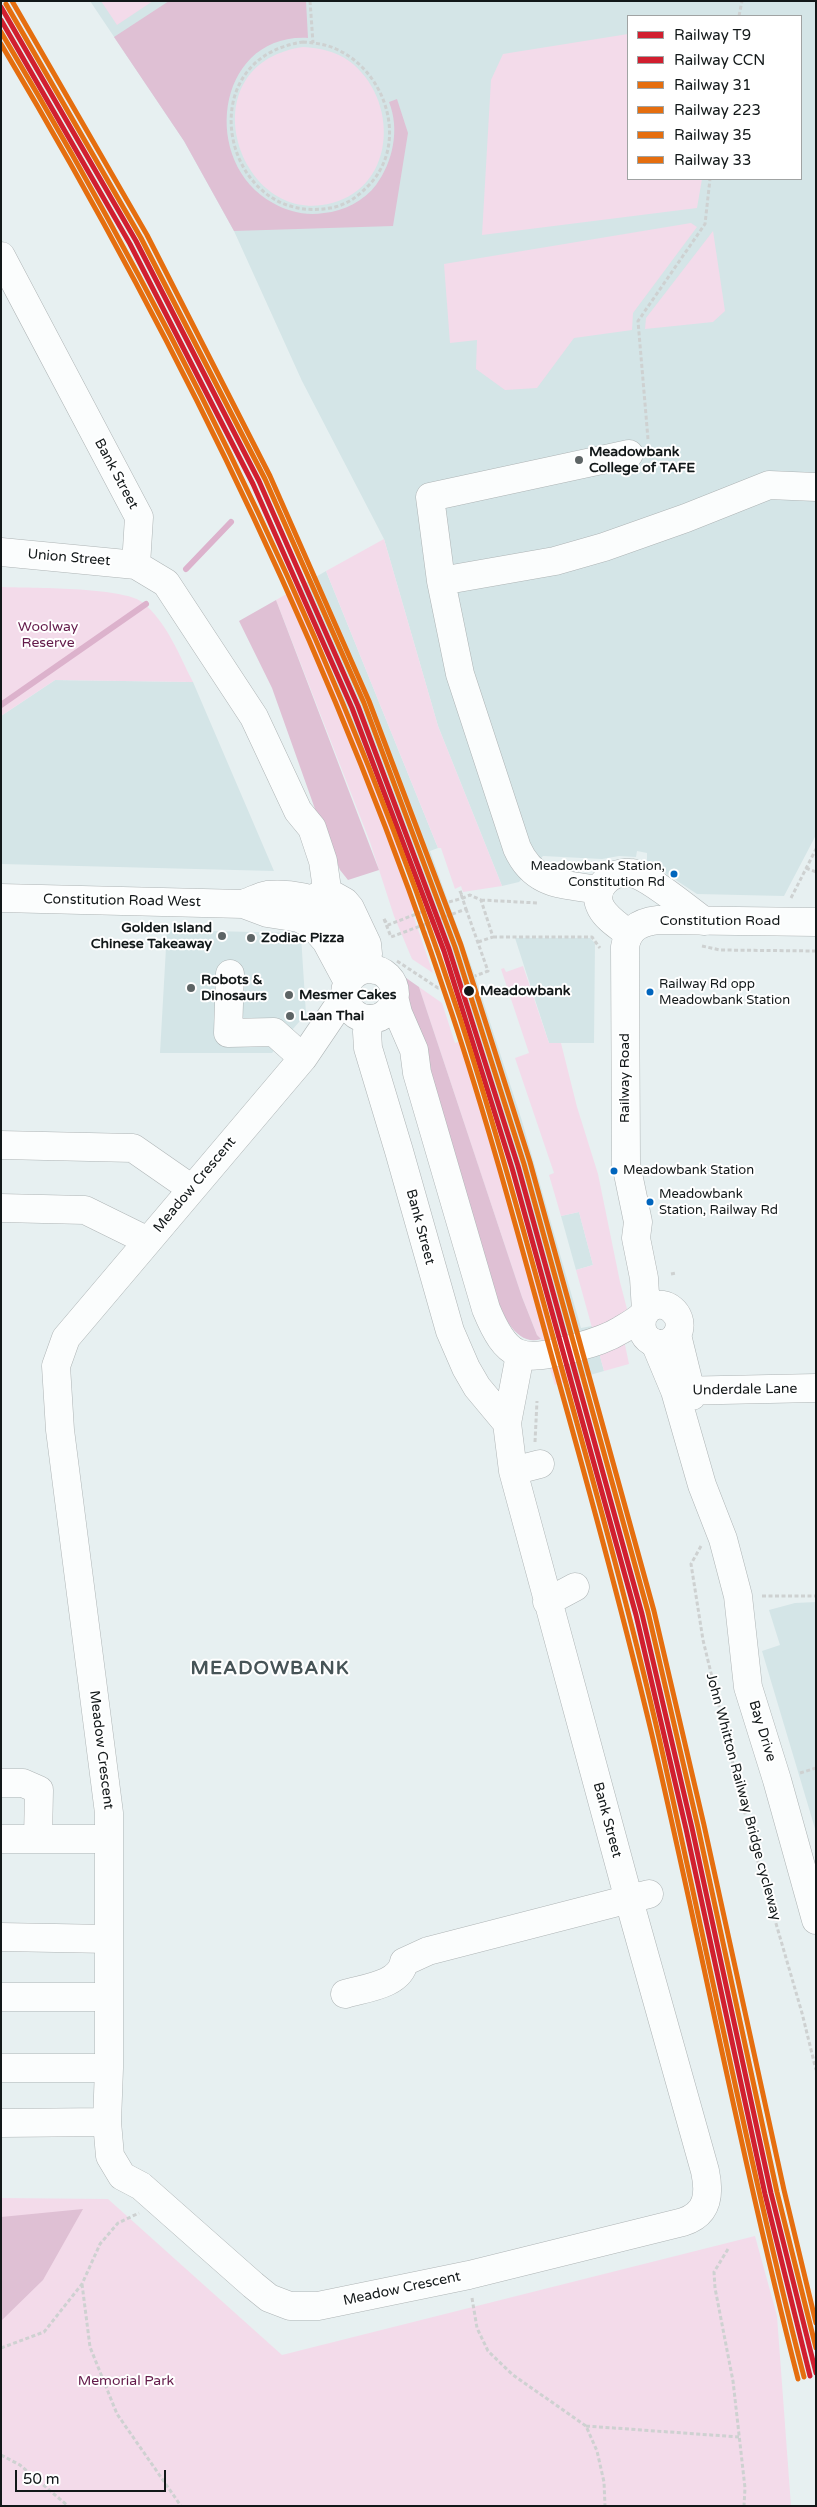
<!DOCTYPE html>
<style>
body{margin:0}
#map{position:relative;width:817px;height:2507px;overflow:hidden;background:#e7f0f1;font-family:"Varela Round",sans-serif}
canvas{display:block}
.frame{position:absolute;inset:0;border:2px solid #121819;pointer-events:none}
.legend{position:absolute;left:627px;top:15px;width:175px;height:165px;box-sizing:border-box;background:#fff;border:1px solid #a0a3a3;margin:0;padding:6px 9px;list-style:none;font-size:15px;color:#121819}
.legend li{display:flex;align-items:center;gap:10px;height:25px}
.legend b{width:25px;border:1px solid #a0a3a3}
.scale{position:absolute;left:15px;top:2470px;width:151px;height:22px;box-sizing:border-box;border:2px solid #121819;border-top:0;padding-left:6px;font-size:15px;line-height:18px;white-space:nowrap;color:#121819;-webkit-text-stroke:4px #fff;paint-order:stroke}
</style>
<div id="map">
<canvas width="817" height="2507"></canvas>
<div class="frame"></div>
<ul class="legend">
<li><b style="height:6px;background:#d11f2f"></b>Railway T9</li>
<li><b style="height:6px;background:#d11f2f"></b>Railway CCN</li>
<li><b style="height:6px;background:#e56e0f"></b>Railway 31</li>
<li><b style="height:6px;background:#e56e0f"></b>Railway 223</li>
<li><b style="height:6px;background:#e56e0f"></b>Railway 35</li>
<li><b style="height:6px;background:#e56e0f"></b>Railway 33</li>
</ul>
<div class="scale">50 m</div>
</div>
<script>
const ctx = document.querySelector('canvas').getContext('2d');
ctx.lineJoin = 'round';
function fillPath(path, color) { ctx.fillStyle = color; ctx.fill(path, 'evenodd'); }
function trace(path, color, width, dash) { ctx.strokeStyle = color; ctx.lineWidth = width; ctx.lineCap = dash ? 'butt' : 'round'; ctx.setLineDash(dash || []); ctx.stroke(path); }
function write(font, color, halo, rows, align = 'center') {
  ctx.font = font + ' "Varela Round",sans-serif'; ctx.lineWidth = 4; ctx.setLineDash([]); ctx.textBaseline = 'middle'; ctx.strokeStyle = halo; ctx.fillStyle = color; for (const [text, x, y, turn = 0] of rows) {
    ctx.save(); ctx.translate(x, y); ctx.rotate((+turn || 0) * Math.PI / 180); ctx.textAlign = isNaN(turn) ? turn : align; if (halo) ctx.strokeText(text, 0, 0); ctx.fillText(text, 0, 0); ctx.restore();
  }
}
const built = new Path2D(`
 M90,1h726v834l-32,61 -87,-2 -50,-33v-8l-10,-2 -1,6 -17,-1 -17,3 -59,-3 -24,26 -17,4 -64,-160 -54,-187 -82,-158 -68,-150 -50,-90zM628,16h173v163h-173z
 M326,571l112,277 -8,3 45,125 47,145 59,207 11,-2 12,45 -35,10 -15,-41 8,-3 -50,-174 -57,-181 -45,-127 -15,-22 -67,-173 -31,-72z
 M55,680l138,2 81,189 -273,-7v-148z
 M167,930l130,3 4,3 5,78 -34,39h-112z
 M515,938h75l5,5 -1,100h-45z
 M579,1212l14,53 -17,5 -15,-54z
 M816,1602v230l-54,-181 18,-6 -11,-35 26,-7z`);
const green = new Path2D(`
 M101,1h52l-36,24z
 M628,34v145h74l-5,29 -215,27 9,-155 12,-26z
 M303,47c17,1 32,4 46,14 50,37 48,125 -17,142 -94,26 -147,-139 -29,-156z
 M691,223l6,4 -64,86 -1,17 -58,8 -37,50 -32,2 -29,-21 1,-29 -27,3 -6,-79z
 M713,231l12,80 -12,11 -68,7 1,-11z
 M384,539l54,187 64,160 -39,6 -2,-6 -6,3 -14,-41h-3l-112,-277z
 M1,587c29,1 121,0 141,15 25,20 37,53 51,80l-138,-2 -54,36z
 M297,588l68,165 30,80 15,22 -11,5 18,50 -5,2 21,61 -21,-14 -18,-43 -24,-74 -94,-242z
 M523,966l26,77h12l16,64 21,67 22,108 7,27 -8,7 10,48 -25,7 -28,-101 17,-5 -14,-53 -18,4 -12,-41 5,-2 -39,-115 14,-5 -28,-84 3,-1 2,4z
 M419,987l23,16 13,40 7,-2 87,288 2,-1 18,53 -14,4 -14,-46 -4,-4 -15,-38z
 M1,2198l107,1 174,156 473,-119 22,80 14,190h-790z`);
const forest = new Path2D(`
 M169,1h137l2,37c-92,-5 -109,125 -35,165 16,9 33,13 51,10 20,-2 40,-12 52,-28 17,-23 24,-56 13,-83l8,-3 11,34 -15,93 -159,5 -50,-90 -70,-104z
 M276,600l103,270 -31,10 -8,-10 -25,-61 -43,-121 -33,-67z
 M396,971l23,16 103,310 15,38 4,4c-24,8 -37,-24 -48,-41z
 M83,2209l-40,71 -42,41v-104z`);
const stream = new Path2D(`
 M186,569l45,-47
 M1,705l145,-101`);
const path = new Path2D(`
 M310,1l3,42
 M739,16l3,-15
 M303,42c11,1 23,2 33,7 52,23 74,98 30,139 -10,10 -22,18 -36,20 -106,19 -144,-149 -27,-166z
 M648,439l-10,-118 67,-97 5,-45
 M806,868l10,4
 M460,891l3,7 7,-3 11,5 12,37 -15,5
 M791,898l25,-49
 M481,900l57,3
 M449,902l14,-4
 M466,909l22,62 -13,5
 M384,919l4,6 41,-16
 M423,925l20,61
 M493,937h99l8,11
 M702,946l18,4 96,1
 M397,961l41,27 17,-6
 M671,1274l5,-1
 M535,1442l2,-41
 M701,1546l-10,18 12,76 47,194 52,179 14,57
 M762,1596h54
 M800,1773l16,-5
 M728,2249l-14,23 1,16 18,93 12,107 -1,18
 M82,2284l8,63 27,67 64,92
 M472,2298l5,30 11,23 25,24 73,51 11,25 7,31 1,24
 M1,2348l43,-16 38,-48 18,-40 18,-21 21,-10
 M586,2426l153,11
 M1,2455l19,10 48,41`);
const minor = new Path2D(`
 M1,256l138,261 -3,48
 M1,552l135,13 30,18 88,134 44,94 14,17 11,33 7,49
 M441,581l114,-20 49,-14 82,-29 83,-33 47,2
 M599,890c-36,-6 -65,-4 -82,-42l-57,-174 -19,-93 -11,-84 199,-43
 M318,896l11,-3 16,9 5,6 17,36 1,10
 M629,934c-10,-8 -22,-15 -28,-26 -11,-20 11,-38 30,-35 16,2 58,37 73,48
 M230,974l-2,59 46,-1 29,26
 M345,996l-42,62 -237,280 -10,28 4,64 49,383v255l-2,54 3,34 12,20 19,10 112,99 16,13 21,8h28l151,-31 214,-53c25,-8 27,-28 22,-51l-76,-271 -116,-429 -6,-48 13,-68
 M370,1019l-3,13 1,16 31,103 51,180 16,37 11,19 30,36
 M1,1145l132,3 59,41
 M1,1208l84,2 63,31
 M677,1335l15,61
 M655,1343l20,48 27,94 21,54 15,57 10,91 29,93 39,140
 M675,1391l141,-3
 M513,1471l27,-7
 M547,1602l28,-15
 M1,1783h22l16,7 -1,49
 M1,1839h108
 M1,1937l108,2
 M345,1994c20,-6 55,-9 59,-32l24,-11 221,-57
 M1,1997h108
 M1,2068h108
 M1,2123l106,-1`);
const major = new Path2D(`
 M1,898l242,6 24,9 32,5 13,7 14,16 22,41
 M245,903c7,-2 15,-7 22,-8 20,-2 52,2 66,18 16,18 24,40 42,57
 M345 994a25 25 0 1 1 50 0a25 25 0 1 1-50 0Z
 M394,997l4,16 16,37 3,23 69,236c21,51 35,53 85,40 17,-5 34,-9 50,-19 7,-4 16,-9 22,-15 3,-2 4,-6 8,-8 15,-8 32,7 28,23 -8,25 -45,14 -36,-14
 M646,1311l-2,-33 -8,-40 2,-16 -12,-58 -1,-217c3,-19 15,-25 33,-27l158,2`);
const pathBridge = new Path2D(`
 M384,919l7,18 75,-28 -6,-18`);
const rail1 = new Path2D(`
 M1,7l135,234 123,240 99,225 91,243 69,217 124,448 50,214 79,365 45,180`);
const rail2 = new Path2D(`
 M1,20l129,224 123,240 99,224 92,243 68,217 124,447 50,214 79,365 45,182`);
const rail3 = new Path2D(`
 M6,4l135,234 124,241 99,224 91,244 69,217 124,448 50,215 79,365 39,156`);
const rail4 = new Path2D(`
 M1,32c187,314 345,638 459,986 37,115 69,232 101,348 35,125 70,250 99,376 48,212 90,425 144,635`);
const rail5 = new Path2D(`
 M12,1l135,234 123,241 99,225 92,244 69,217 124,449 50,214 80,365 32,133`);
const rail6 = new Path2D(`
 M1,44c184,309 338,628 451,970 38,115 69,231 101,347 35,124 69,248 99,374 50,214 91,430 146,644`);
const markers = [
 [579,460,5,"#5d6465"],
 [674,874,4.5,"#0065bd"],
 [222,936,5,"#5d6465"],
 [251,938,5,"#5d6465"],
 [191,988,5,"#5d6465"],
 [469,991,6,"#121819"],
 [650,992,4.5,"#0065bd"],
 [289,995,5,"#5d6465"],
 [290,1016,5,"#5d6465"],
 [614,1171,4.5,"#0065bd"],
 [650,1202,4.5,"#0065bd"]
];
const busNames = [
 ["Meadowbank Station,",665,867,"right"],
 ["Constitution Rd",665,883,"right"],
 ["Railway Rd opp",659,985],
 ["Meadowbank Station",659,1001],
 ["Meadowbank Station",623,1171],
 ["Meadowbank",659,1195],
 ["Station, Railway Rd",659,1211]
];
const poiNames = [
 ["Meadowbank",589,452],
 ["College of TAFE",589,468],
 ["Golden Island",212,928,"right"],
 ["Chinese Takeaway",212,944,"right"],
 ["Zodiac Pizza",261,938],
 ["Robots &",201,980],
 ["Dinosaurs",201,996],
 ["Mesmer Cakes",299,995],
 ["Laan Thai",300,1016]
];
const streetNames = [
 ["Bank Street",116,474,62],
 ["Union Street",69,558,5],
 ["Constitution Road West",122,901,1],
 ["Constitution Road",720,921],
 ["Railway Road",625,1078,-90],
 ["Meadow Crescent",195,1185,-50],
 ["Bank Street",420,1227,75],
 ["Underdale Lane",745,1390,-1],
 ["Bay Drive",762,1731,73],
 ["Meadow Crescent",101,1750,83],
 ["John Whitton Railway Bridge cycleway",743,1797,75],
 ["Bank Street",607,1820,75],
 ["Meadow Crescent",402,2289,-12]
];
const parkNames = [
 ["Woolway",48,627],
 ["Reserve",48,643],
 ["Memorial Park",126,2381]
];
const stopNames = [
 ["Meadowbank",480,991]
];
const districtNames = [
 ["MEADOWBANK",270,1669]
];
fillPath(built, '#d4e5e7');
fillPath(green, '#f3dbea');
fillPath(forest, '#dfc0d4');
trace(stream, '#dcb2cc', 6);
trace(minor, '#aeb4b5', 29);
trace(major, '#aeb4b5', 29);
trace(path, '#ced1d1', 3, [4, 2.5]);
trace(minor, '#fbfdfd', 28);
trace(major, '#fbfdfd', 28);
trace(pathBridge, '#ced1d1', 3, [4, 2.5]);
trace(rail1, '#d11f2f', 5);
trace(rail2, '#d11f2f', 5);
trace(rail3, '#e56e0f', 5);
trace(rail4, '#e56e0f', 5);
trace(rail5, '#e56e0f', 5);
trace(rail6, '#e56e0f', 5);
for (const [x, y, r, color] of markers) { const dot = new Path2D(); dot.arc(x, y, r, 0, 2 * Math.PI); ctx.fillStyle = color; ctx.fill(dot); trace(dot, '#fff', 2); }
write('13px', '#121819', '#fff', busNames, 'left');
write('bold 14px', '#121819', '#fff', poiNames, 'left');
write('14px', '#121819', '#fff', streetNames);
write('14px', '#631a4a', '#fff', parkNames);
write('bold 14px', '#121819', '#fff', stopNames, 'left');
ctx.letterSpacing = '1px';
write('bold 19px', '#475457', '#fff', districtNames);
ctx.letterSpacing = '0px';
</script>
